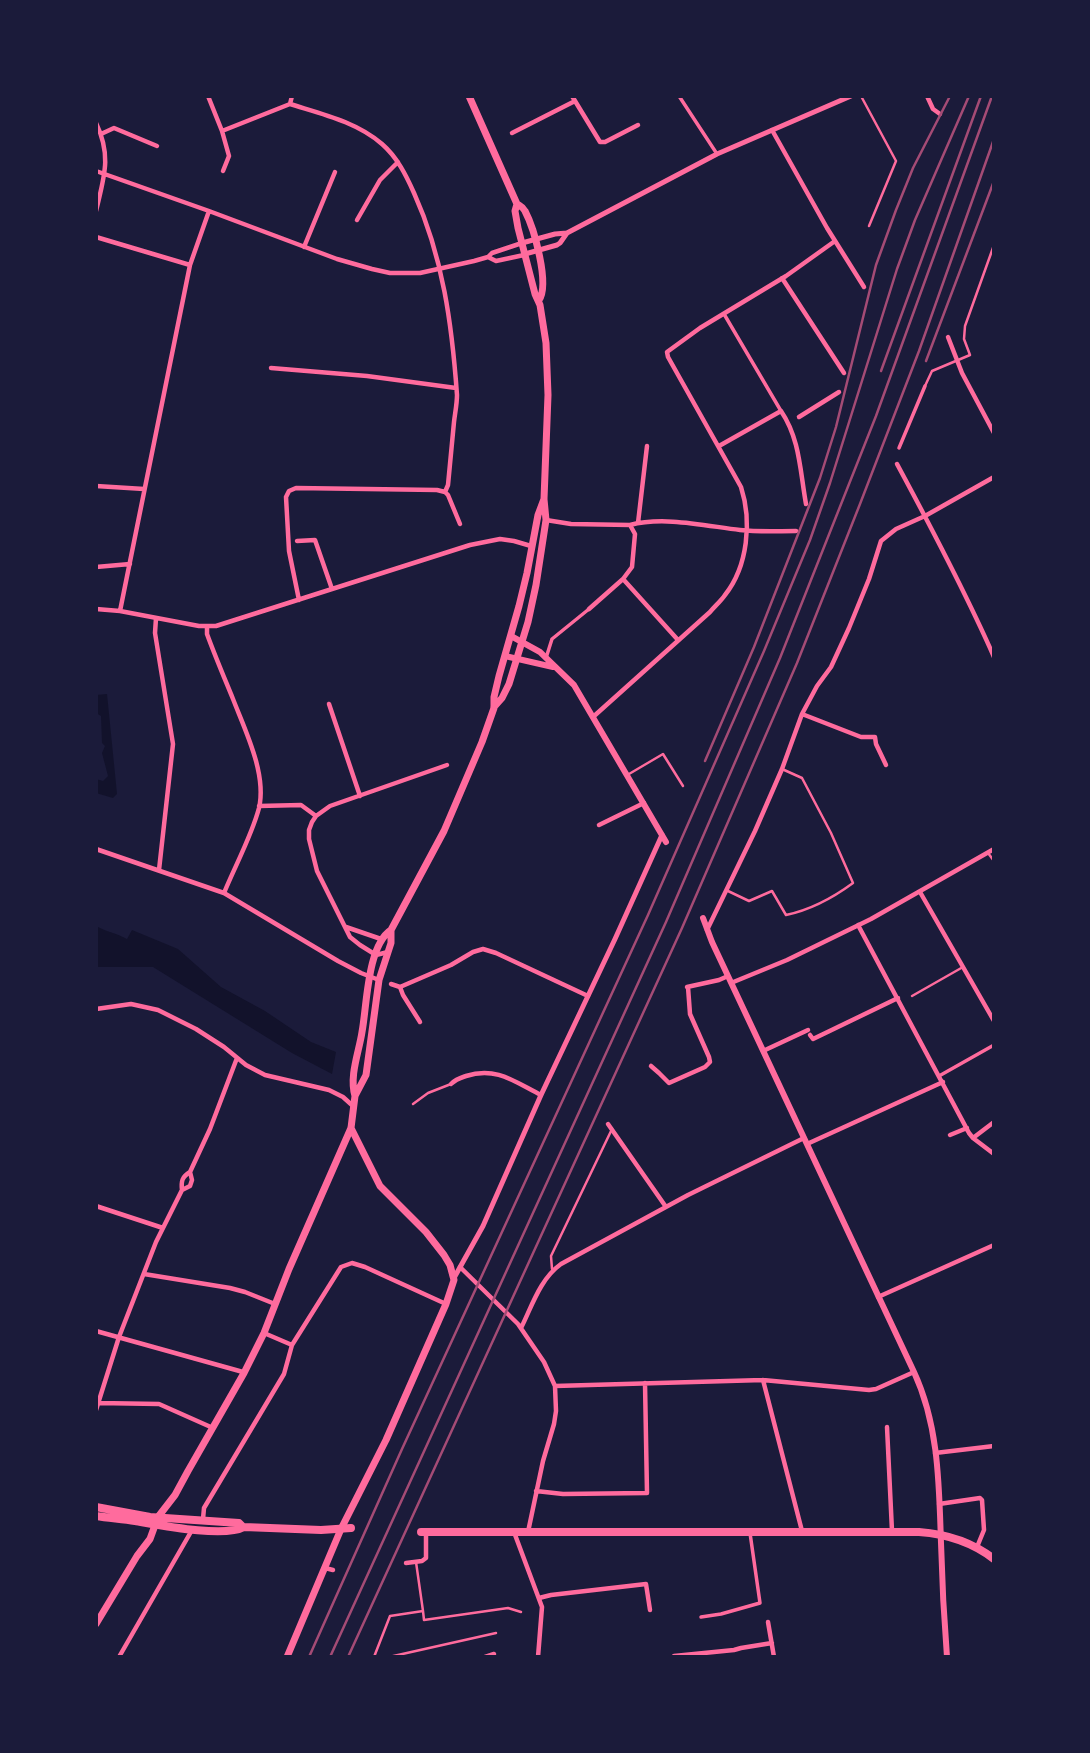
<!DOCTYPE html>
<style>
body{margin:0}
#map{position:relative;width:1090px;height:1753px;overflow:hidden;background:#1b1b3a;font-family:Manrope,sans-serif}
canvas{display:block}
.frame{position:absolute;inset:0;border:98px solid #1b1b3a;pointer-events:none}
</style>
<div id="map">
<canvas width="1090" height="1753"></canvas>
<div class="frame"></div>
</div>
<script>
const ctx = document.querySelector('canvas').getContext('2d');
ctx.lineJoin = 'round';
function fillPath(path, color) { ctx.fillStyle = color; ctx.fill(path, 'evenodd'); }
function trace(path, color, width, dash) { ctx.strokeStyle = color; ctx.lineWidth = width; ctx.lineCap = dash ? 'butt' : 'round'; ctx.setLineDash(dash || []); ctx.stroke(path); }
const water = new Path2D(`
 M107,694l10,100 -4,4 -17,-5v-14l7,2 5,-5 -6,-23 3,-7 -3,-3 -1,-27 -5,-3v-18z
 M96,926c11,6 20,7 31,13l5,-9 46,19 43,38 44,24 46,31 25,10 -4,22 -40,-21 -139,-86h-57z`);
const service = new Path2D(`
 M861,96l35,65 -27,65
 M925,386l7,-15 38,-16 -6,-16 1,-13 29,-81
 M629,774l34,-20 20,32
 M988,853l6,8
 M728,891l21,10 23,-10 14,24c24,-5 48,-18 67,-32l-22,-50 -29,-55 -20,-9
 M912,996l51,-29
 M413,1104l15,-11 23,-9
 M552,1269l-1,-13 61,-127
 M416,1562l7,49
 M374,1657l16,-41 33,-5 1,9 84,-12 13,4
 M389,1657l107,-24`);
const pedestrian = new Path2D(`
 M679,96l38,58
 M724,314l57,97
 M899,448l26,-62
 M546,658l6,-19 37,-30
 M939,1076l55,-31
 M701,1617l20,-3 39,-11 -10,-70`);
const minor = new Path2D(`
 M208,96l14,35 7,25 -6,15
 M572,96l28,46h5l33,-17
 M927,96l6,13 7,5
 M290,104c32,10 67,18 92,40 15,13 24,31 32,49 29,64 38,132 43,202 0,9 -2,18 -3,27 -2,21 -4,42 -6,63l-3,7
 M96,123c16,33 8,54 0,88
 M772,130l55,98 37,59
 M222,131l68,-27 2,-8
 M512,133l63,-32
 M101,134l13,-6 43,18
 M96,171l113,40 128,48 35,10 18,4h30l54,-12 14,-4 4,-4 30,-10
 M357,220l23,-40 18,-18
 M96,237l94,28
 M304,247l31,-75
 M488,257l8,4 28,-6
 M782,278l62,95
 M948,337l14,36 32,60
 M271,368l96,8 89,12
 M799,417l40,-25
 M719,446l62,-35c19,28 19,60 25,93
 M897,464c34,63 68,127 97,193
 M96,486l48,3
 M546,520l25,4 59,1c34,-9 76,1 110,5 18,2 37,1 56,1
 M638,523l9,-77
 M297,541l18,-1 17,49
 M96,567l34,-3
 M623,579l55,61
 M299,600l-10,-49 -3,-54 3,-6 7,-3 141,2 8,2 3,3 12,29
 M96,609l24,2 79,15h17l254,-81 30,-6 14,2 17,5
 M589,609l34,-30 9,-12 3,-33 -5,-9
 M120,611l70,-346 19,-54
 M156,618l-1,15 18,111 -14,126
 M207,627v7c8,22 17,43 26,65 12,31 34,75 26,109 -7,27 -24,58 -35,85
 M329,704l31,92
 M802,714l59,23h14l1,7 10,21
 M593,717l117,-105c5,-6 11,-11 15,-17 23,-29 27,-74 16,-108l-73,-130 -1,-5 33,-24 86,-52 49,-35
 M259,806l42,-1 15,11
 M599,825l45,-22
 M96,849l128,44 114,68 23,12 18,7
 M920,892l74,129
 M858,925l111,208 4,5 21,16
 M346,927l35,12
 M707,930l48,-99 27,-62 20,-55 15,-28 14,-19 18,-39 20,-49 12,-38 15,-12 29,-13 69,-39
 M388,952l-12,3 -16,-10 -10,-8 -33,-66 -8,-32v-9l3,-8 4,-6 14,-10 117,-41
 M731,983l56,-23 84,-41 123,-70
 M391,984l9,3 51,-22 22,-13 10,-3 13,4 92,43
 M400,987l3,8 17,27
 M687,987l32,-7 9,-4
 M96,1009l35,-5 27,6 38,19 28,18 22,18 19,10 64,15 14,7 10,9
 M810,1035l3,4 85,-41
 M763,1051l45,-21
 M651,1066l8,7 10,10 36,-16 5,-5 -1,-5 -19,-43 -2,-27
 M451,1084c5,-5 9,-6 15,-8 30,-10 49,6 75,19
 M608,1124l58,83
 M950,1135l17,-7
 M973,1138l21,-16
 M807,1144l136,-62
 M182,1190l8,-4 2,-6 -2,-8
 M96,1206l67,22
 M460,1267l58,57 26,38 11,24 1,25 -2,13 -11,37 -15,71
 M144,1274l86,14 15,4 30,12
 M878,1297l116,-52
 M521,1328c11,-22 19,-49 40,-64l127,-69 116,-57
 M96,1331l147,41
 M264,1333l28,12
 M763,1380l39,151
 M555,1386l208,-6 106,10 7,-1 38,-17
 M98,1403l61,1 54,24
 M96,1410l23,-73 37,-95 26,-52c-1,-9 0,-13 8,-18l20,-43 27,-71
 M887,1427l5,104
 M935,1453l59,-7
 M536,1491l27,3 84,-1 -2,-110
 M939,1504l41,-6 2,2 2,30 -7,17
 M203,1519l1,-11 80,-134 8,-29 49,-78 11,-4 13,4 81,37
 M514,1532l28,75 -4,50
 M406,1563l16,-2 4,-3v-25
 M325,1568l8,2
 M539,1598l12,-3 95,-11 4,26
 M768,1622l6,35
 M674,1656l60,-6 7,-2 31,-5
 M119,1657l73,-127
 M485,1657l9,-3`);
const tertiary = new Path2D(`
 M522,243l33,-9 12,-1 150,-79 134,-58
 M525,254l32,-9 3,-2 7,-10
 M454,1278l29,-52 58,-131 74,-156 47,-104`);
const secondary = new Path2D(`
 M511,636l29,16 34,33 92,157
 M505,656l48,11
 M703,918l9,24 202,430c25,54 25,113 27,171 1,38 3,76 6,114`);
const primary = new Path2D(`
 M469,96l48,108c5,3 6,3 8,7 9,17 25,73 14,89
 M494,707l8,-9 7,-14 19,-62 8,-37 10,-65 -2,-21 4,-104 -2,-52 -6,-38 -5,-11 -17,-66 -3,-17 2,-7
 M355,1096c-6,-20 4,-44 7,-64 5,-26 5,-86 29,-102
 M96,1624l41,-68 13,-17 8,-22 17,-22 13,-24 56,-98 20,-40 25,-64 62,-141 4,-32 11,-21 13,-95 12,-37v-13l53,-99 38,-89 12,-34v-11l5,-21 20,-70 8,-33 11,-58 6,-16
 M287,1657l54,-128 45,-89 60,-136 8,-24 -4,-15 -6,-10 -18,-23 -46,-46 -29,-58`);
const trunk = new Path2D(`
 M96,1507l54,10 89,6 4,4
 M96,1516c13,2 26,3 39,5 24,4 89,17 109,6l77,3 30,-2
 M421,1532h498c27,2 53,10 75,27`);
const rail = new Path2D(`
 M926,361l68,-180
 M881,371l100,-275
 M705,761l49,-114 66,-169 16,-51 40,-162 20,-55 17,-42 37,-72
 M309,1657l93,-208 246,-534 116,-264 46,-111 20,-57 67,-214 18,-49 54,-124
 M330,1657l336,-735 114,-264 96,-242 116,-320
 M348,1657l334,-729 115,-265 63,-159 59,-153 75,-212`);
fillPath(water, '#12122b');
trace(service, '#ff6b9d', 2.5);
trace(pedestrian, '#ff6b9d', 3.5);
trace(minor, '#ff6b9d', 4.5);
trace(tertiary, '#ff6b9d', 5);
trace(secondary, '#ff6b9d', 6);
trace(primary, '#ff6b9d', 7);
trace(trunk, '#ff6b9d', 8);
trace(rail, '#a44b75', 2.5);
</script>
